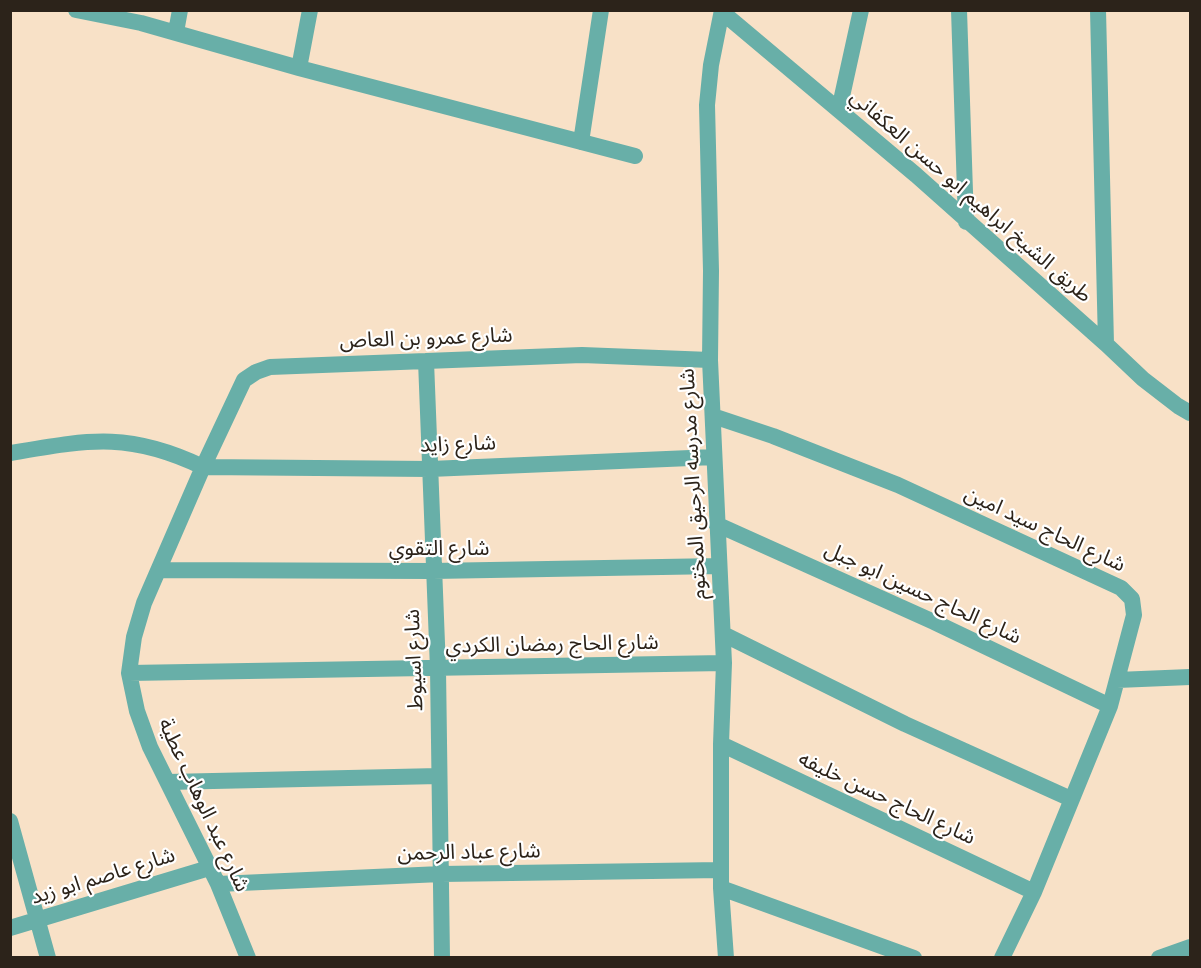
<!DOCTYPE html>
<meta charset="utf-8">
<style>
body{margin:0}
#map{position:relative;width:1201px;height:968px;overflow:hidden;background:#f8e1c7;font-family:"Playfair Display",serif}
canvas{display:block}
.frame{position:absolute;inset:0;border:12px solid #2c231a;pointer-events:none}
</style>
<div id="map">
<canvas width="1201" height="968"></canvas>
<div class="frame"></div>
</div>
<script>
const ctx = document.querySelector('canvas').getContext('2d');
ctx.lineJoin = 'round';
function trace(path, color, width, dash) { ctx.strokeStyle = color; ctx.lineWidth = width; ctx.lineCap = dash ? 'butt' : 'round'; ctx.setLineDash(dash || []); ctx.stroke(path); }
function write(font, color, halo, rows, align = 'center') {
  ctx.font = font + ' "Playfair Display","Noto Sans Arabic",serif'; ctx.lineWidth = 4.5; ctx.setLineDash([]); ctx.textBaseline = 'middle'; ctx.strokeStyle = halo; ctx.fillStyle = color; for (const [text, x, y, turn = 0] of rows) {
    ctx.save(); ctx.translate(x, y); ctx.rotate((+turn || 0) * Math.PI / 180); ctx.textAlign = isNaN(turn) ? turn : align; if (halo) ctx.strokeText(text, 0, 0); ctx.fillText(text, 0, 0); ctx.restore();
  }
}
const minor = new Path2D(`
 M76,10l65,13 158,45 336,88
 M722,10l-11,55 -4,40 4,166 -1,89 14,303 -3,81v144l5,70
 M959,10l7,212
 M1098,10l8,334
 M722,12l194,163 190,169 37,35 35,27 12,7
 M176,32l4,-22
 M299,68l11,-58
 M839,110l22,-100
 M581,142l20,-132
 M426,361l12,308 4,289
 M713,416l60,20 125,49 223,103 11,11 2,16 -24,91 -76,186 -32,66
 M10,453c78,-13 118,-22 193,14l227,2 284,-12
 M716,524l218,98 176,84
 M159,570l274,1 286,-5
 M723,634l182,90 166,75
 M129,673l595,-10
 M1117,680l73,-3
 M721,744l313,148
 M168,782l271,-6
 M10,821l38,137
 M218,884l223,-10 280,-4
 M721,888l193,70
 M10,928l199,-60
 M248,958l-30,-74 -68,-137 -13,-36 -8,-38 5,-36 10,-34 59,-136 41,-87 12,-8 14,-5 312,-12 128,5
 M1159,958l31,-11`);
const streetNames = [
 ["طريق الشيخ ابراهيم ابو حسن العكفاني",971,196,41],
 ["شارع عمرو بن العاص",426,338,-2],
 ["شارع زايد",458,444,-2],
 ["شارع مدرسه الرحيق المختوم",693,484,-93],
 ["شارع الحاج سيد امين",1045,529,25],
 ["شارع التقوي",439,548],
 ["شارع الحاج حسين ابو جبل",923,593,25],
 ["شارع الحاج رمضان الكردي",552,644,-1],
 ["شارع اسيوط",414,660,-92],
 ["شارع الحاج حسن خليفه",887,798,25],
 ["شارع عبد الوهاب عطية",204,805,65],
 ["شارع عباد الرحمن",469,852,-1],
 ["شارع عاصم ابو زيد",103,876,-17]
];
trace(minor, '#68afa8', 16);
write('21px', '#2c231a', '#fff', streetNames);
</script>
